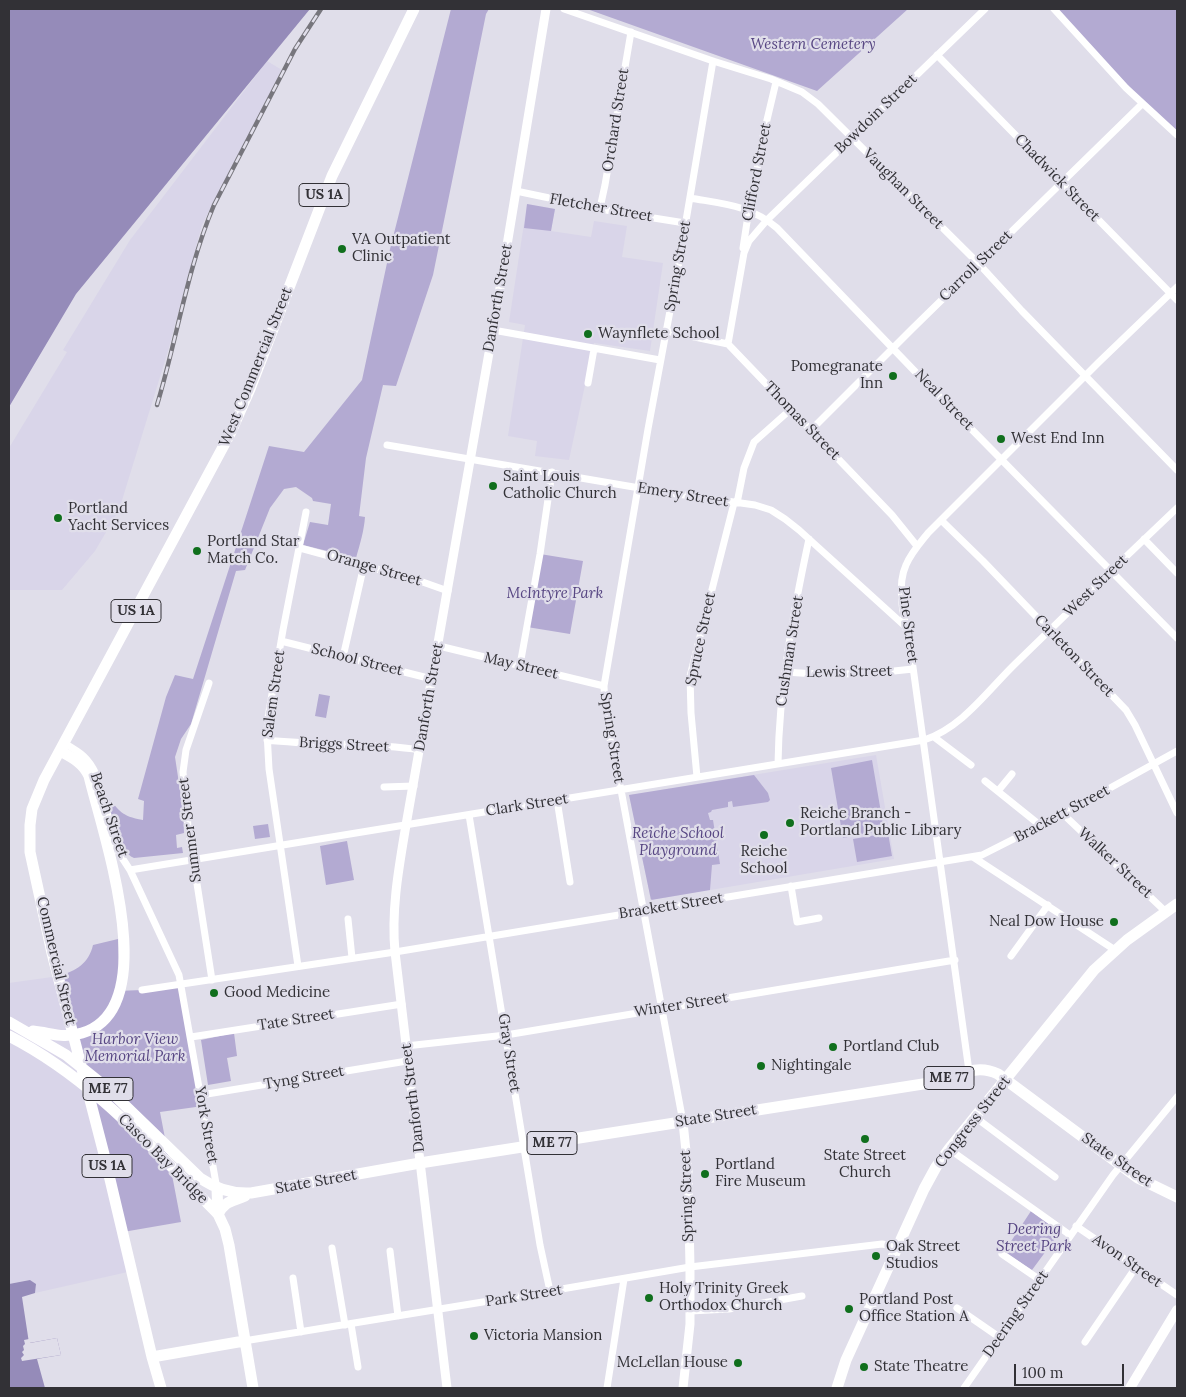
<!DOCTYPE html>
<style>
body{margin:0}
#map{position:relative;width:1186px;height:1397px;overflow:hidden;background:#e0deea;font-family:Lora,serif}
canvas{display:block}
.frame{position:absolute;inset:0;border:10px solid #323136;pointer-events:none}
.scale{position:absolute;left:1014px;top:1364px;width:110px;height:22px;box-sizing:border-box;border:2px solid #323136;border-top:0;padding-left:6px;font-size:15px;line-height:18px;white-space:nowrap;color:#323136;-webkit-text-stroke:4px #e0deea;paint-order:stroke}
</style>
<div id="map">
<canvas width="1186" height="1397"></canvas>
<div class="frame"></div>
<div class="scale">100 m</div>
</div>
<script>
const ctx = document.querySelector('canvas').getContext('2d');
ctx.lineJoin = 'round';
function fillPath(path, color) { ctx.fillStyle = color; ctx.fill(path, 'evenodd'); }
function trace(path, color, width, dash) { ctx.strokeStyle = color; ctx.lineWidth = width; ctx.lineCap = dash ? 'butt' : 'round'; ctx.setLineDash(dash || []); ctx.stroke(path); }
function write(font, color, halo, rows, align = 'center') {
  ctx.font = font + ' Lora,serif'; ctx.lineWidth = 4.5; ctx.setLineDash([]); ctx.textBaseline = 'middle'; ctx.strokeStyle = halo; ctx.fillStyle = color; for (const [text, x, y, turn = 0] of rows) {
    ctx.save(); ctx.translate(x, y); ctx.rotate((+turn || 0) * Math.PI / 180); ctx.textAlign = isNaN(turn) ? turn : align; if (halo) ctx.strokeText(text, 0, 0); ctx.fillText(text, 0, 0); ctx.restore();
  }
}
const built = new Path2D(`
 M267,61l15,9 -80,155 -34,126 -49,159 -24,41 -33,39h-53v-142l58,-96 -4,-2 67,-110z
 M527,204l28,5 -4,22 40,6 3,-16 33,5 -5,31 41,6 -13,88 -56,-8 -25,117 -34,-4 2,-15 -29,-5 17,-111 -16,-3z
 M876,755l18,104 -243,41 -22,-105z
 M59,976l73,295 -97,22 1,-9 -6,-4 -21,4v-301z`);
const green = new Path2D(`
 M451,9h38l-3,5 -53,261 -37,111 -13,-1 -17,73 -7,58 6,1c-1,14 -5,27 -9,41l-53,-13 7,-23 18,3 3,-21 -18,-3 -1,-3 -16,-11 -12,2 -14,19 -25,62 -9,1 -45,153 -10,15 -6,18 8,53 1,23 -8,2 1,13 5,-1 1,6 -49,5c-16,-6 -23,-46 -28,-62 15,15 14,20 37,24l1,-19 -6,-2 28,-102 9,-22 18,4 76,-233 35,6 58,-72 28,-131z
 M587,9h321l-91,82z
 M1054,9h123v126l-6,-5z
 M527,204l28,5 -4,22 -27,-3z
 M540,554l43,7 -13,73 -43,-7z
 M319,694l11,2 -4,22 -11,-2z
 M872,760l12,70 -41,8 -12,-70z
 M754,775l14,18 2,7 -2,2 -35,5 -1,-6 -4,1v5l-16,3 -1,2 -3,1 2,7h3l7,44 -8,1 -2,25 -59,10 -22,-105z
 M268,824l2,13 -15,2 -2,-13z
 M888,833l4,23 -35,6 -4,-23z
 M347,841l7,39 -28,5 -6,-39z
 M118,939l1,35 -2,17 25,-1 40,-5 21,121 -43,6 21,110 -58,10 -64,-256c17,-5 30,-13 34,-31z
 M234,1033l3,23 -10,2 4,23 -23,4 -7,-45z
 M1031,1211l29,21 -28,38 -28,-18z`);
const water = new Path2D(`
 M9,9h301l-234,285 -67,113z
 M30,1280l6,4 -1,9 -13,4 7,46 28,-5 4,17 -24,4 8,29h-36v-104z`);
const pier = new Path2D(`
 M57,1338l4,17 -39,6 -1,-3 3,-3 -2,-3 2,-2 -1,-4 2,-2 -1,-4 5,-1 1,4z`);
const minor = new Path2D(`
 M564,9l149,52 58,18 31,13 16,12 161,160 43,47 155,159
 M1054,9l72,79 51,47
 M937,55l240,245
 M516,191l100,21 69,11
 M690,198c34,6 60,7 87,30l151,157 249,253
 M600,208l5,-23 26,-153
 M743,248l6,-39 3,-7 9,-57 15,-63
 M493,330l167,30
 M666,331l62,13 164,171 25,31
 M728,344l16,-91 5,-12 18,-21 218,-211
 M588,383l6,-34
 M811,430l101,-101 230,-225
 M387,445l276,47 92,13 16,5 14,9 14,11 108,98
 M737,503l7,-35 10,-26 36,-32
 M941,520l42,41 143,149 9,15 42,88
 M1144,539l33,34
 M300,548l117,32 31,11
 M281,641l151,38
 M439,646l165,40
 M343,657l21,-92
 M520,665l20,-111 12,-82
 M785,672c43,4 86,2 128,-3
 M209,683l-23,67 -3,22 5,54 24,154
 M934,737l37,28
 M267,740c51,6 102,2 153,10
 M64,743c17,10 24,14 32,31l23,79 11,17 49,105 38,214
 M778,764c1,-75 15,-151 31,-225
 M697,777l-6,-64 -1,-37 44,-173
 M985,781l56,45
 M384,787l30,-1
 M998,791l14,-17
 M557,800l13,82
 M1063,814l103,98
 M469,815l71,430 10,46
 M973,857l142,93
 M130,870l794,-130c38,-12 64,-50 92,-77 53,-52 107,-104 161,-155
 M791,886l6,36 22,-4
 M348,919l4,39
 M1011,956l37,-51
 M298,966l-29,-197 -2,-37 1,-15 15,-87 23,-118
 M142,990l253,-38 587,-97 81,-41 114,-63
 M191,1037l211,-33
 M406,1046l100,-11 449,-75
 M969,1071l-57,-411c-4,-28 -18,-69 -6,-95 5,-12 14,-22 22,-32l171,-171 78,-75
 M201,1095l206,-34
 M975,1117l80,60
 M683,1122l-62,-332c-8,-35 -16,-68 -17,-104l44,-257 30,-161 35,-207
 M949,1149l121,86
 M1076,1226l101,69
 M332,1248l13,77
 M390,1251l8,65
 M1002,1254l38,26
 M293,1278l8,54
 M957,1308l42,29
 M690,1311l39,-2 73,-13
 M351,1324l7,43
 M244,1341l306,-50 140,-24 192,-23 16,3
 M1085,1342l51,-75
 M607,1388l17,-109
 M964,1388l149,-213 64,-78`);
const tertiary = new Path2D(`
 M683,1122l5,49 2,96v57l-7,64
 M447,1388l-52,-436c-4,-43 4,-85 11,-127l87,-495 53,-321`);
const secondary = new Path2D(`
 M1130,1388l47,-78`);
const primary = new Path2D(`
 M9,1022l57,33 41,33 93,90c16,11 32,16 51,15l169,-30 522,-82c20,-7 35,-17 56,-7l140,104 39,19
 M33,1031c19,2 29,8 49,2 83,-25 20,-201 7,-257 -6,-13 -16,-18 -29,-25
 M9,1036c84,43 143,112 209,178
 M217,1189l1,25 7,15 4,16 24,143
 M218,1214c8,-14 14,-12 27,-18
 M152,1357l92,-16
 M161,1388l-9,-31 -48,-203 -52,-201 -22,-101v-27l2,-16 12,-29 186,-346 20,-45 82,-213 82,-167
 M837,1388l9,-28 78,-171 12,-22 13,-18 145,-179 33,-30 50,-36`);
const rail = new Path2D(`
 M157,405c20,-66 30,-136 57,-200l81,-156 26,-40`);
const markers = [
 [342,249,5,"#106f1d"],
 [588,334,5,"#106f1d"],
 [893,376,5,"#106f1d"],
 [1001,439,5,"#106f1d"],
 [493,486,5,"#106f1d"],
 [58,518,5,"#106f1d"],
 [197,551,5,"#106f1d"],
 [790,823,5,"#106f1d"],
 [764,835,5,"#106f1d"],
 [1114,922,5,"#106f1d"],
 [214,993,5,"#106f1d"],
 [833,1047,5,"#106f1d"],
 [761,1066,5,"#106f1d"],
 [865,1139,5,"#106f1d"],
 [705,1174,5,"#106f1d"],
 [876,1256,5,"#106f1d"],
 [649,1298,5,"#106f1d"],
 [849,1309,5,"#106f1d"],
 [474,1336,5,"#106f1d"],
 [738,1363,5,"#106f1d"],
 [864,1367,5,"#106f1d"]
];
const shields = [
 [324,195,50],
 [136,611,50],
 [949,1078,50],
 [108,1089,50],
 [552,1143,50],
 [107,1166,50]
];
const shieldNames = [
 ["US 1A",324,195],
 ["US 1A",136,611],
 ["ME 77",949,1078],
 ["ME 77",108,1089],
 ["ME 77",552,1143],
 ["US 1A",107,1166]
];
const parkNames = [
 ["Western Cemetery",813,45],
 ["McIntyre Park",555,594],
 ["Reiche School",678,834],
 ["Playground",678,851],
 ["Harbor View",135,1040],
 ["Memorial Park",135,1057],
 ["Deering",1034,1230],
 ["Street Park",1034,1247]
];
const streetNames = [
 ["Bowdoin Street",876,114,-44],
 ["Orchard Street",616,120,-81],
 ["Clifford Street",757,172,-79],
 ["Chadwick Street",1057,178,46],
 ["Vaughan Street",903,189,45],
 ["Fletcher Street",601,208,10],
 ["Spring Street",678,266,-80],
 ["Carroll Street",976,266,-44],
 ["Danforth Street",498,298,-80],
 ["West Commercial Street",256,367,-68],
 ["Neal Street",944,400,46],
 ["Thomas Street",802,421,46],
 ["Emery Street",683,495,9],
 ["Orange Street",374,568,16],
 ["West Street",1096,586,-44],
 ["Pine Street",908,625,83],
 ["Spruce Street",701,639,-78],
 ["Cushman Street",790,651,-81],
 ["Carleton Street",1074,656,46],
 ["School Street",357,660,14],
 ["May Street",521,666,13],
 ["Lewis Street",849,672,-1],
 ["Salem Street",274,694,-82],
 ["Danforth Street",429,697,-80],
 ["Spring Street",612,738,81],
 ["Briggs Street",344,745,3],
 ["Clark Street",527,805,-9],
 ["Brackett Street",1062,814,-28],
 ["Beach Street",109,815,71],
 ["Summer Street",190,830,-97],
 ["Walker Street",1115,863,43],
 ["Brackett Street",671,906,-9],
 ["Commercial Street",56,961,77],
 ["Winter Street",681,1005,-9],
 ["Tate Street",296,1020,-9],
 ["Gray Street",509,1053,81],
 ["Tyng Street",304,1078,-10],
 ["Danforth Street",413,1098,-97],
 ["State Street",716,1116,-9],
 ["Congress Street",973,1122,-52],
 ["York Street",206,1125,80],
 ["Casco Bay Bridge",163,1159,45],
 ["State Street",1117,1160,35],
 ["State Street",316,1182,-10],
 ["Spring Street",687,1196,-92],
 ["Avon Street",1127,1261,35],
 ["Park Street",524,1296,-9],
 ["Deering Street",1016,1314,-55]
];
const poiNames = [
 ["VA Outpatient",352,240],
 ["Clinic",352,257],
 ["Waynflete School",598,334],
 ["Pomegranate",883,367,"right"],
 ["Inn",883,384,"right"],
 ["West End Inn",1011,439],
 ["Saint Louis",503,477],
 ["Catholic Church",503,494],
 ["Portland",68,509],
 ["Yacht Services",68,526],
 ["Portland Star",207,542],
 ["Match Co.",207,559],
 ["Reiche Branch -",800,814],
 ["Portland Public Library",800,831],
 ["Reiche",764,852,"center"],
 ["School",764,869,"center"],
 ["Neal Dow House",1104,922,"right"],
 ["Good Medicine",224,993],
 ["Portland Club",843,1047],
 ["Nightingale",771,1066],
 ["State Street",865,1156,"center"],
 ["Church",865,1173,"center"],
 ["Portland",715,1165],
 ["Fire Museum",715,1182],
 ["Oak Street",886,1247],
 ["Studios",886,1264],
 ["Holy Trinity Greek",659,1289],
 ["Orthodox Church",659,1306],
 ["Portland Post",859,1300],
 ["Office Station A",859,1317],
 ["Victoria Mansion",484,1336],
 ["McLellan House",728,1363,"right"],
 ["State Theatre",874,1367]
];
fillPath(built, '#d9d5e9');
fillPath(green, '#b3aad2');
fillPath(water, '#958bb9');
fillPath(pier, '#e0deea');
trace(minor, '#fff', 7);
trace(tertiary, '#fff', 9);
trace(secondary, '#fff', 10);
trace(primary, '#fff', 11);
trace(rail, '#77767d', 4.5);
trace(rail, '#e0deea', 2.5, [8]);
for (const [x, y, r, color] of markers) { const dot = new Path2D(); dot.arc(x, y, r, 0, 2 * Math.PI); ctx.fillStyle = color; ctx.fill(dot); trace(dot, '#e0deea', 2); }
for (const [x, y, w] of shields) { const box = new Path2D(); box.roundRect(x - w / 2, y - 11.5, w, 23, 4); ctx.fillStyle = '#e0deea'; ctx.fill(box); trace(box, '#323136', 1); }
write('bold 14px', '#323136', null, shieldNames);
write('italic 15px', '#574683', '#e0deea', parkNames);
write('15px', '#323136', '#e0deea', streetNames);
write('15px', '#323136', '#e0deea', poiNames, 'left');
</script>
